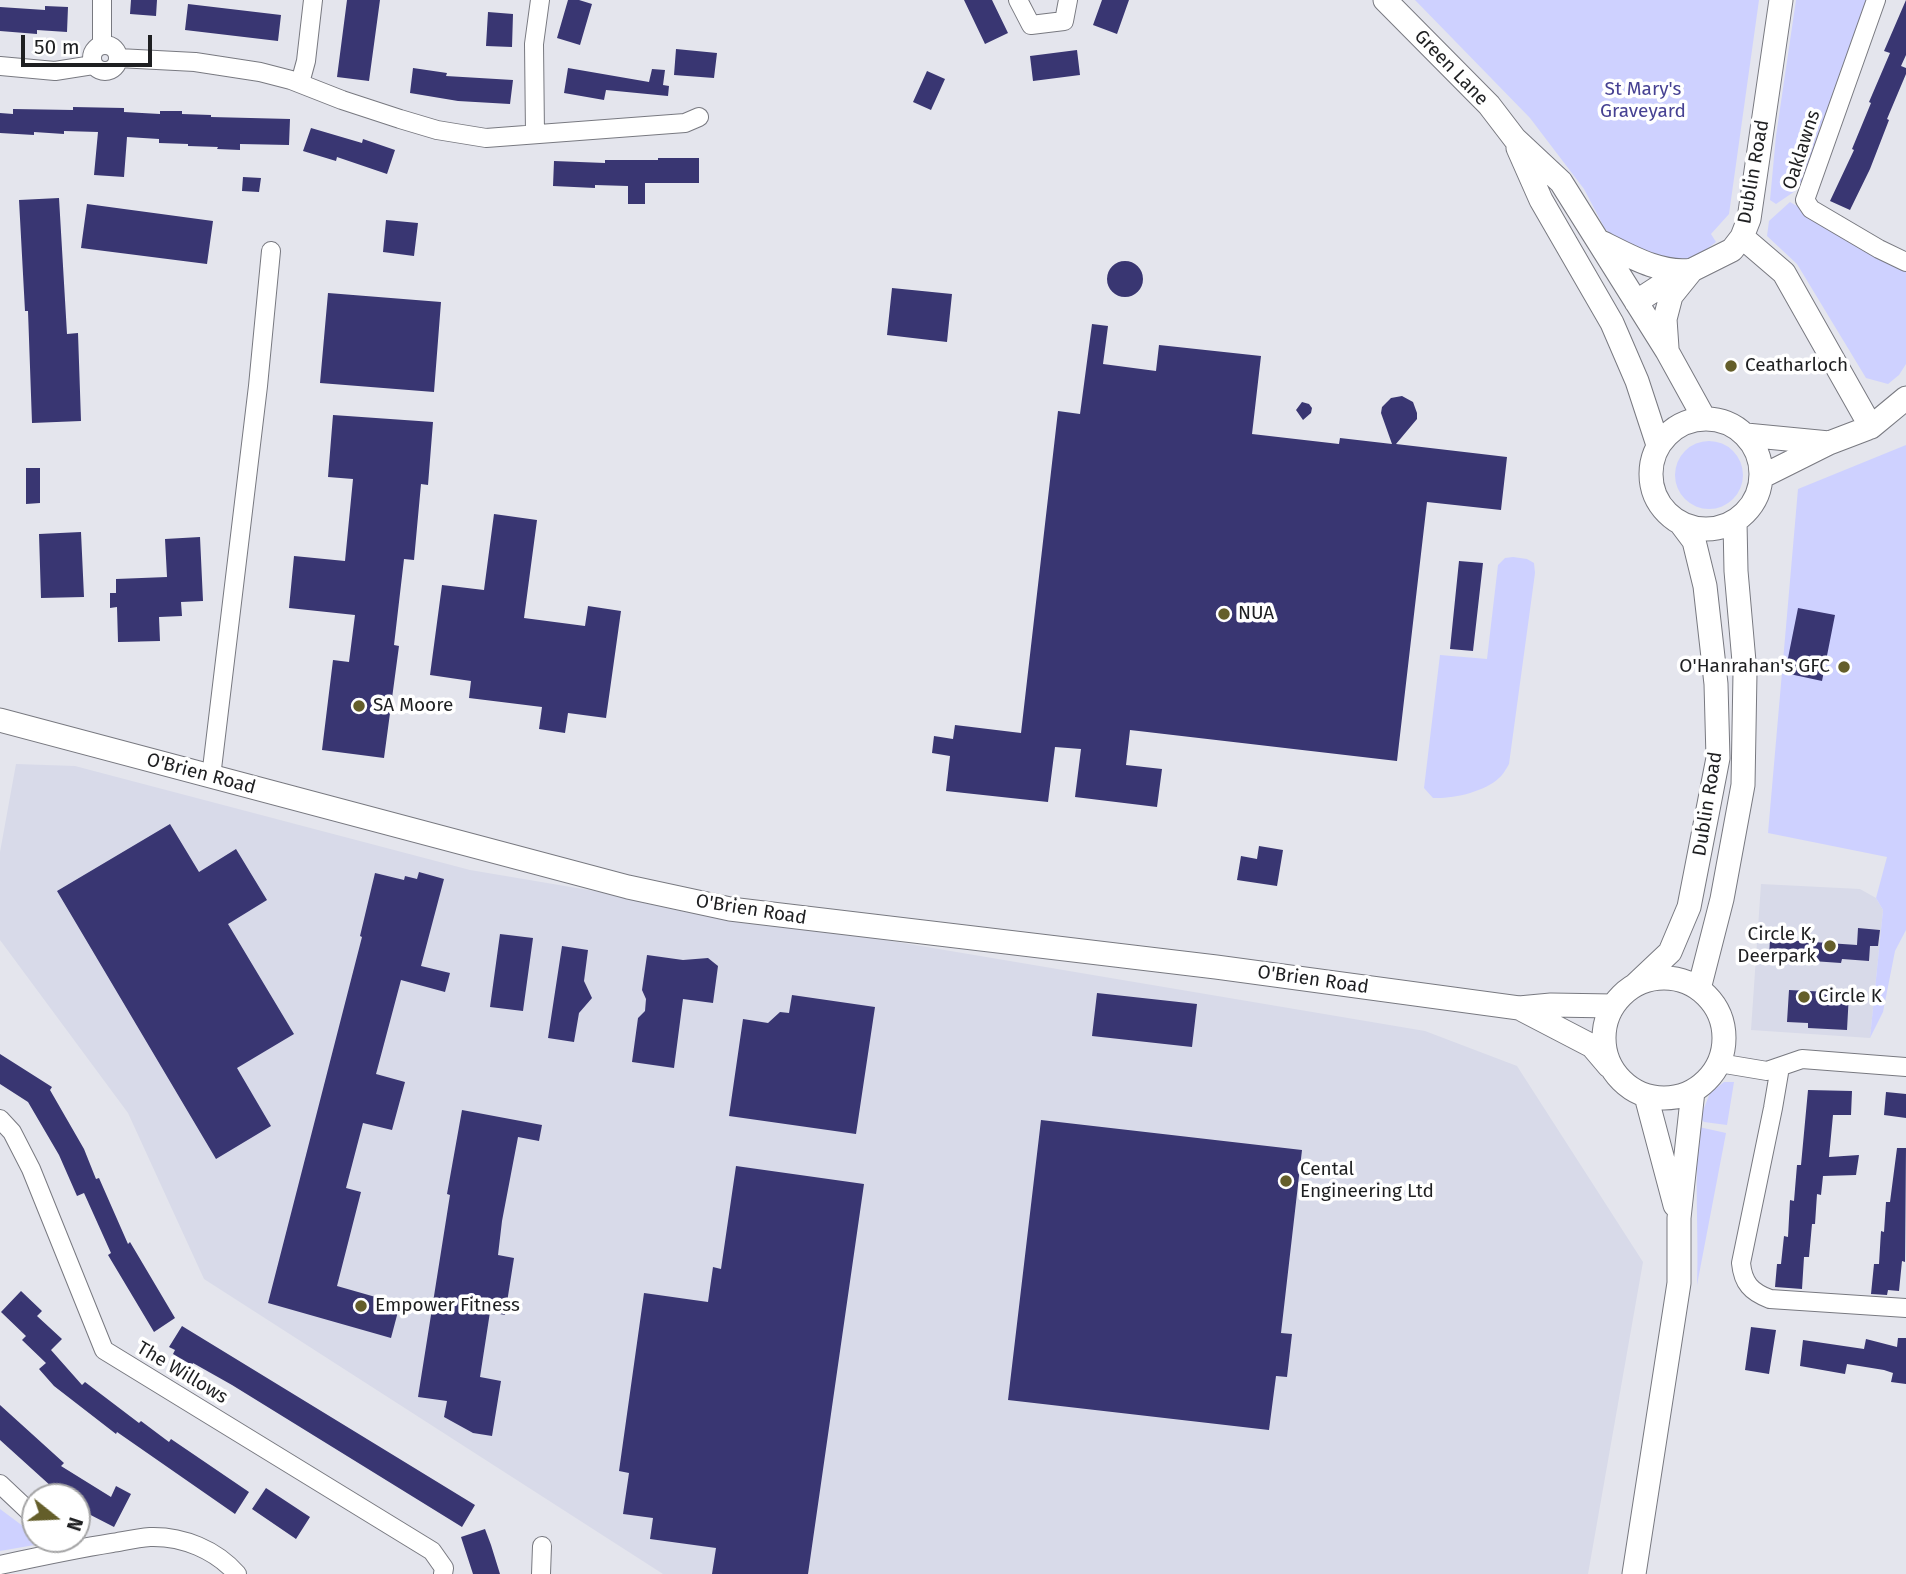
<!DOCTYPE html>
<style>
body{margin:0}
#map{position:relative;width:1906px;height:1574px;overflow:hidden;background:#e4e5ed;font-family:"Fira Sans",sans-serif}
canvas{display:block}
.north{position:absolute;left:21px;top:1483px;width:70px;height:70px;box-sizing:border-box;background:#fff;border:2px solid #a5a5a6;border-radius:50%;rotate:108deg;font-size:19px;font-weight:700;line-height:28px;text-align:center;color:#1e1f21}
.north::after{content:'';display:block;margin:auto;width:24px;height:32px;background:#645e2a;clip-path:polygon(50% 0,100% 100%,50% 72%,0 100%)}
.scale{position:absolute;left:21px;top:35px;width:131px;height:32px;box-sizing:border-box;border:4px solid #1e1f21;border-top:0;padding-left:9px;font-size:21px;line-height:24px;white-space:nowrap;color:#1e1f21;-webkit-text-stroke:5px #fff;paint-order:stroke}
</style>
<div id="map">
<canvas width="1906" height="1574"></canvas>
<div class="north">N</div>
<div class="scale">50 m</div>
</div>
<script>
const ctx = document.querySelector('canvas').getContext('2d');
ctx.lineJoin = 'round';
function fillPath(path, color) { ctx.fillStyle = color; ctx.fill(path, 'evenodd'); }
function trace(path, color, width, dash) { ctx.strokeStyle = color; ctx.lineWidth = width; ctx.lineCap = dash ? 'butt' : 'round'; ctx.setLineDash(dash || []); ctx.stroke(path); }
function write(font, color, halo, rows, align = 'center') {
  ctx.font = font + ' "Fira Sans",sans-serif'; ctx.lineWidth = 7; ctx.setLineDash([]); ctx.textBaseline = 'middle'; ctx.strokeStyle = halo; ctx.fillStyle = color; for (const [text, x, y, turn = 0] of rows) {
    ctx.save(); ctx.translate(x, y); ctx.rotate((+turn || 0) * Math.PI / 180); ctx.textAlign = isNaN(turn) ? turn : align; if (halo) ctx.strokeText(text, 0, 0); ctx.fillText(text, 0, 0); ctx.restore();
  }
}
const built = new Path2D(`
 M16,764l59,2 395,104 955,161 92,35 126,196 -55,312h-925l-459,-295 -76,-166 -128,-173v-88z
 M1761,884l99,5 16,9 7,12 -13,128 -119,-8z`);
const green = new Path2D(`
 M1415,0h344l-30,214 -18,20 5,8 -21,16 -18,5 -20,-3 -39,-21 -13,-10 -21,-40 -54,-71z
 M1796,0h72l-64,185 -28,19 -6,-4 6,-64z
 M1790,202l116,69v93l-7,11 -11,9 -22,-6 -69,-114 -30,-28 2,-15z
 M1675 475a34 34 0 1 1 68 0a34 34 0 1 1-68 0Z
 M1906,445v485l-11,21 -12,61 -13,26 13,-128 -7,-12 11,-41 -119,-24 30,-344z
 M1513,557l14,2 7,4 1,10 -26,191c-3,5 -6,11 -10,14 -15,14 -46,21 -66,20l-9,-10 16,-133 47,4 11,-94 7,-7z
 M1724,1082h10l-7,43 -23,-3 -4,-4 10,-25z
 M1699,1127l27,6 -29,152c2,-53 -3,-106 2,-158z
 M0,1509l35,26v4h5v5l-40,7z`);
const building = new Path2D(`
 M131,0h26l-1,16 -26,-2z
 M347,0h33l-11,81 -32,-4z
 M568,0h11l13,4 -12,41 -23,-7z
 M964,0h28l16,33 -23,11z
 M1102,0h27l-12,34 -24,-9z
 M1906,0v55l-5,11 5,2v6l-19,45 2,1 -19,49 -20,41 -20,-9 24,-51 -2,-1 19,-46 -2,-1 21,-49 -6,-2z
 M188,4l93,11 -3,26 -93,-11z
 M45,6l23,1 -1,25 -30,-2v4l-37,-3v-24l45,3z
 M488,12l25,2 -1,33 -26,-1z
 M676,49l41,4 -3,25 -40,-3z
 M1077,50l3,25 -47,6 -3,-25z
 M413,68l34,5 -1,3 67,4 -3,24 -52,-3 -48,-8z
 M568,68l81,14 3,-13 13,1 -2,15 6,1 -1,10 -62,-6 -2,10 -40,-7z
 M927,71l18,8 -14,31 -18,-8z
 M73,107l51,1v4l36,2v-3h22v3l29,1v2l79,2 -1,26 -49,-1v6l-23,-1 1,-2 -30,-1v-2l-29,-1v-4l-32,-2 -3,40 -30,-2 4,-43 -34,-1v3l-30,-2v3l-34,-2v-20l13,1v-5l60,1z
 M311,128l51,15 1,-4 32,11 -8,24 -50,-17 -1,4 -33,-10z
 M658,158h41v25h-54v21h-17v-18l-33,-1v3l-42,-2 1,-25 51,2v-3h53z
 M243,177l18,1 -2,14 -17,-1z
 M59,198l8,136 11,-1 3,88 -49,2 -4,-112h-3l-6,-111z
 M87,204l126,17 -6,43 -126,-16z
 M386,220l32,3 -4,33 -31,-4z
 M1107 279a18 18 0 1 1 36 0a18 18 0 1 1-36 0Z
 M892,288l60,6 -5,48 -60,-7z
 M328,293l113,9 -7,90 -114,-9z
 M1092,324l16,2 -5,38 53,7 3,-26 102,11 -9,78 87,10 1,-6 52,6 -11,-31 1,-6 9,-9 11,-2 11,6 4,11v6l-21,25 111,13 -6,53 -74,-8 -30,259 -267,-31 -4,35 36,4 -5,38 -82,-10 6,-48 -26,-2 -7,55 -102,-11 4,-35 -18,-3 2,-17 19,3 2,-14 66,8 37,-322 22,3z
 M1302,402l7,2 3,4 -1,5 -8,7 -7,-10z
 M333,415l100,7 -5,63 -7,-1 -7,76 -10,-1 -10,86 5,1 -15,112 -62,-8 11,-90 16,2 6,-47 -66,-7 5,-52 51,5 8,-82 -25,-2z
 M26,468h14v35l-14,1z
 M494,514l43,6 -13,98 61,8 3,-20 33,5 -15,107 -38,-5 -3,20 -26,-4 3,-22 -73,-9 2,-17 -41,-6 12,-90 42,5z
 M81,532l3,65 -43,1 -2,-64z
 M200,537l3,64 -22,1 1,14 -23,1 1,24 -42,1 -1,-35 -7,1v-15h6v-14l51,-2 -2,-38z
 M1459,561l24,2 -10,88 -23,-2z
 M1798,608l37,7 -13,66 -37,-8z
 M170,824l29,48 37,-23 31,51 -39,24 66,110 -57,34 34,58 -55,33 -159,-268z
 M1259,846l24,4 -6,36 -40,-6 4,-24 16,3z
 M419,872l25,7 -23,87 29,7 -5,19 -44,-12 -25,94 29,8 -13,48 -29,-7 -17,65 15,4 -24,94 63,18 -9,34 -123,-35 94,-366 -2,-1 15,-63 29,7 1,-4 12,3z
 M1858,928l22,2 -2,16h-8l-1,15 -27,-2 -1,4 -72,-5 1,-19 87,6z
 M500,934l33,4 -10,73 -33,-4z
 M562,946l26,4 -4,31 8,17 -13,15 -5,29 -26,-4z
 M647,955l36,5 25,-2 10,8 -5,37 -30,-4 -9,69 -42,-6 6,-44 7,-7 1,-12 -4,-9z
 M1789,990l60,3 -2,37 -39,-2v-5l-21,-1z
 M1097,993l100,11 -5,43 -100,-11z
 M792,995l83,12 -19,127 -127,-18 14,-97 25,4 12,-11 9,1z
 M0,1054l52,33 -2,3 34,59 12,30 3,-1 29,66 2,-2 45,76 -21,14 -46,-77 3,-2 -27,-60 -7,3 -18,-41 -31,-53 -28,-18z
 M1808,1090l44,1 -1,24h-18l-4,42 30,-2 -3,20 -33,1 -2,19 -4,-1 -2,30h-3l-3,33h-5l-2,32 -27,-2 2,-23h4l3,-28 4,1 2,-37 4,1 3,-36h4z
 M1886,1092l20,2v24l-22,-3z
 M462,1110l80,15 -3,16 -21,-4 -16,84 -4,34 16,3 -9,57 -15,-3 -10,65 21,4 -9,55 -19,-3 -29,-16 3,-16 -29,-4 32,-202 -3,-1z
 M1041,1120l261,30 -21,183 11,1 -5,43 -11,-1 -7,54 -261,-30z
 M1897,1148h9l-1,114 -3,-1 -3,30 -11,-1 -1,5 -16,-1 3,-30h5l2,-33 3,1 2,-30h4z
 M736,1166l128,18 -56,390h-96l4,-26 -66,-9 3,-21 -30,-4 6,-41 -10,-2 25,-178 64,9 5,-35 8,2z
 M21,1291l21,20 -5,5 25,23 -11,11 31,35 3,-3 54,41 2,-2 28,21 2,-3 78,53 -14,22 -118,-82 -1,2 -62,-48 -15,-17 7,-6 -24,-23 4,-4 -25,-24z
 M182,1326l293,179 -13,22 -230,-142 -39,-22 -1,2 -19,-11 2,-4 -6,-3z
 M1751,1327l25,3 -7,44 -24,-4z
 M1898,1338h8v46l-15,-2 2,-9 -9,-3 -37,-6 -2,10 -45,-8 3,-26 61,9 2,-10 31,8z
 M0,1405l64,58 -3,3 50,31 5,-11 15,8 -17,33 -37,-19v-11h-16l-11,-8 2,-2 -52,-47z
 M266,1488l44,29 -14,22 -44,-30z
 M485,1529l6,16 9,29h-27l-12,-37z`);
const minor = new Path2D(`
 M1018,0l13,25 33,-4 4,-21
 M1876,0l-71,200 6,9 68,40 27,13
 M92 58a13 13 0 1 1 26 0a13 13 0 1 1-26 0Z
 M102,45v-45
 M118,58l77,4 65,10 31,8 51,20 58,19 37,11 49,8 199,-15 14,-6
 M0,66l55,5 38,-6
 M300,83l6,-22 7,-61
 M535,134l-1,-90 6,-44
 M211,777l47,-391 13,-135
 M1719,1063l48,8 35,-12 104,8
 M1780,1067l-7,41 -32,155c2,20 10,29 29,36l136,9
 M0,1119l12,13 19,37 73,181 328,201 12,17 -1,6
 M0,1484l35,33
 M0,1565c37,-8 74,-16 112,-22 12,-2 25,-5 38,-6 33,-1 66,13 87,37
 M541,1574l1,-28`);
const major = new Path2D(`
 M1385,0l104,105 26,34 46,43 106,169 37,67
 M1518,148l23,52 71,123 25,58 21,64
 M1742,237l42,36 87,154
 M1599,241c27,13 61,34 93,29
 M1636,302l46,-30
 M1667,348l-2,-29 6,-23 21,-26 40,-20 10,-13 7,-18 32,-219
 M1651 474a55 55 0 1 1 110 0a55 55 0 1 1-110 0Z
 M1746,435l83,8
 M1761,477l68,-34 42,-16 35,-29
 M0,720l628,167 102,22 486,58 303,41 32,-3 62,1
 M1604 1038a60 60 0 1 1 120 0a60 60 0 1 1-120 0Z
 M1634,986l36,-34 19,-45 29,-149 -2,-74 -11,-98 -11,-45 -12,-16
 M1699,989l23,-90 21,-114 2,-112 -9,-102 -1,-49
 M1519,1008l73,38 17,20
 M1646,1096l29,109
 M1634,1574l45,-291v-65l14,-127`);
const markers = [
 [1731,366,7,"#645e2a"],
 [1224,614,7,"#645e2a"],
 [1844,667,7,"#645e2a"],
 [359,706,7,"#645e2a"],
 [1830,946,7,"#645e2a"],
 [1804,997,7,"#645e2a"],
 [1286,1181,7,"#645e2a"],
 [361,1306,7,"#645e2a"]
];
const streetNames = [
 ["Green Lane",1451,68,46],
 ["Oaklawns",1802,150,-72],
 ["Dublin Road",1754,172,-80],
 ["O'Brien Road",201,774,15],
 ["Dublin Road",1708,804,-81],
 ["O'Brien Road",751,910,9],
 ["O'Brien Road",1313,980,8],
 ["The Willows",182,1373,31]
];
const parkNames = [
 ["St Mary's",1643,90],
 ["Graveyard",1643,112]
];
const poiNames = [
 ["Ceatharloch",1745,366],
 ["NUA",1238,614],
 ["O'Hanrahan's GFC",1830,667,"right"],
 ["SA Moore",373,706],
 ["Circle K,",1816,935,"right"],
 ["Deerpark",1816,957,"right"],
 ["Circle K",1818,997],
 ["Cental",1300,1170],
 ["Engineering Ltd",1300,1192],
 ["Empower Fitness",375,1306]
];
fillPath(built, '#d8dae9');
fillPath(green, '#ced1ff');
fillPath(building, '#393672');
trace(minor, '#787980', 20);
trace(major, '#787980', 25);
trace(minor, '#fff', 18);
trace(major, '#fff', 23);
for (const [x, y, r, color] of markers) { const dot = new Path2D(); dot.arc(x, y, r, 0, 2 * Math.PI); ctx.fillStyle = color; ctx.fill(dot); trace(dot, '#fff', 2.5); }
write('19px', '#1e1f21', '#fff', streetNames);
write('19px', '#464192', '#fff', parkNames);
write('19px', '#1e1f21', '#fff', poiNames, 'left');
</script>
